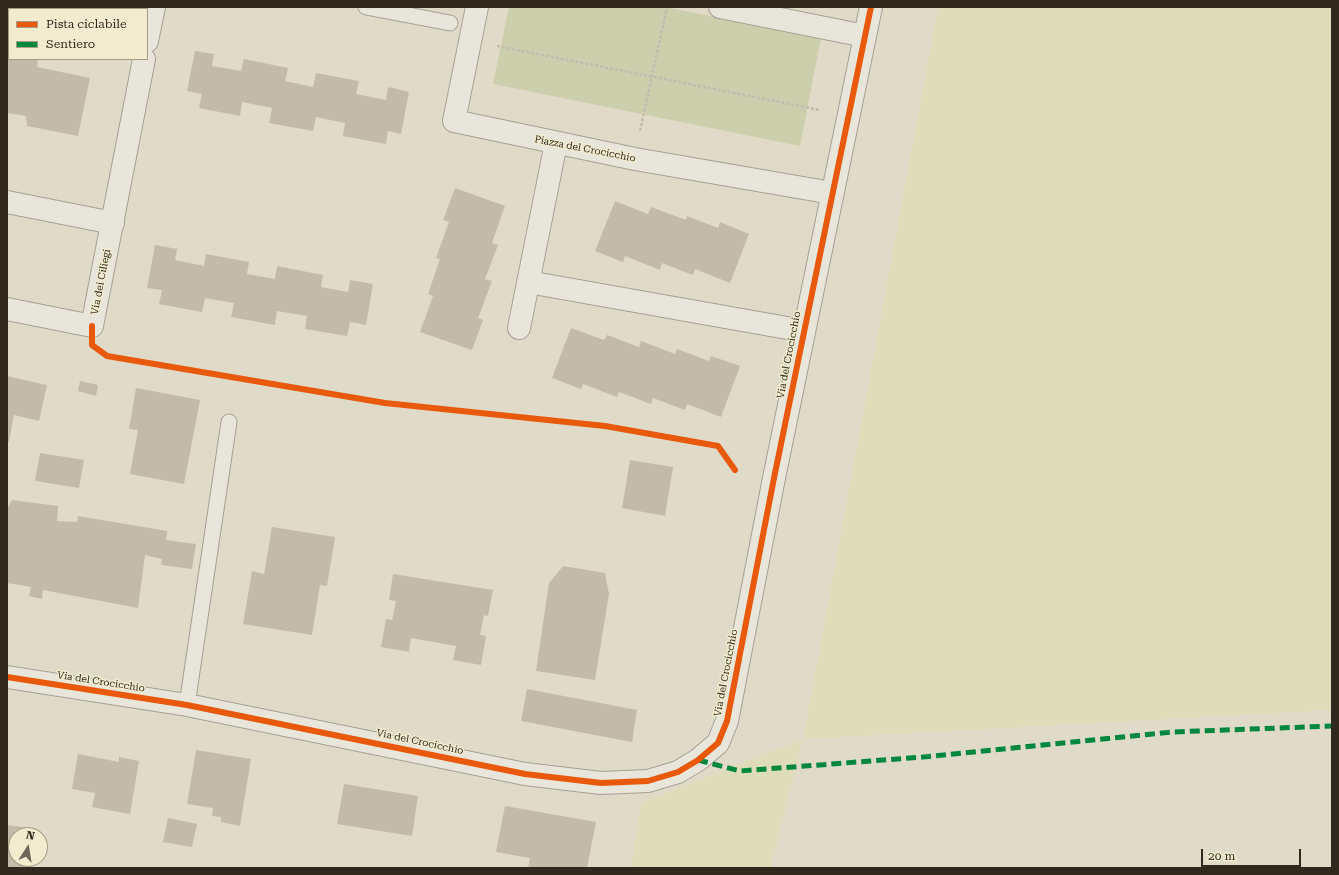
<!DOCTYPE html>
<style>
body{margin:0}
#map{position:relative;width:1339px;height:875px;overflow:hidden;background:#e0dbc9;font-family:"Roboto Serif",serif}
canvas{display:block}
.frame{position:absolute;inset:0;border:8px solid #31291d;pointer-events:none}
.legend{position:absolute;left:8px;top:8px;width:140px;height:52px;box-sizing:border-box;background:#f2ebce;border:1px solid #a59d87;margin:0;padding:5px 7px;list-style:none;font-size:12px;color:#31291d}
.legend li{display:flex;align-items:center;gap:8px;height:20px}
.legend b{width:20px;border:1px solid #a59d87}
.north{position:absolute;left:8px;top:827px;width:40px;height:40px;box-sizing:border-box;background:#f2ebce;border:1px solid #a59d87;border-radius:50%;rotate:12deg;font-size:11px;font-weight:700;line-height:16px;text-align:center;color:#31291d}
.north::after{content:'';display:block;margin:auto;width:14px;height:18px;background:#6e6759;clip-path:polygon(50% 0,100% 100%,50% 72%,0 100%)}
.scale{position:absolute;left:1201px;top:849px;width:100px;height:18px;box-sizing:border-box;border:2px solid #31291d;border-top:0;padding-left:5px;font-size:12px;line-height:14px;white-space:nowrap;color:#31291d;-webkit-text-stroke:3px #f2ebce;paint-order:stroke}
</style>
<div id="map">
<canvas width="1339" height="875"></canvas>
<div class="frame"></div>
<ul class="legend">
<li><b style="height:5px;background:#e8590c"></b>Pista ciclabile</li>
<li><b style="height:5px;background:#00873e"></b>Sentiero</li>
</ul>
<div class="north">N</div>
<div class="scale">20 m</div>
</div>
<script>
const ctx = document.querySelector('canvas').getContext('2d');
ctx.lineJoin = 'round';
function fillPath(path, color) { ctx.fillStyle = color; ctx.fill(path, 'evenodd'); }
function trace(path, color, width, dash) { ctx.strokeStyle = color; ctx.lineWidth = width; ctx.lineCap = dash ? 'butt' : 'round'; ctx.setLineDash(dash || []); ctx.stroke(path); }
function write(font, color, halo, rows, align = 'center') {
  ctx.font = font + ' "Roboto Serif",serif'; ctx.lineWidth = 3; ctx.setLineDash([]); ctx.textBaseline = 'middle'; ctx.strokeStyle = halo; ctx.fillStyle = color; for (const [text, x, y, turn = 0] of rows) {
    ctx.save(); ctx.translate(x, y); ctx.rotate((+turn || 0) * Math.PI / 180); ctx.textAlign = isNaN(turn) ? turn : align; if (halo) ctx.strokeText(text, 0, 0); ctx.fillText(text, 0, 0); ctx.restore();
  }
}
const farmland = new Path2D(`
 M938,7h394v703l-529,29 -32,129h-140l10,-65 162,-64z`);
const green = new Path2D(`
 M509,7h156l156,31 -21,108 -307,-62z`);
const building = new Path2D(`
 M7,47l2,1v11h29l-1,8 53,11 -12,58 -51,-10 -1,-10 -19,-3z
 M195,51l19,3 -2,12 29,5 3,-12 44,9 -3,13 28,6 3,-14 43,8 -3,13 30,6 2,-13 21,5 -8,42 -13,-3 -2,13 -43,-8 2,-13 -29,-6 -3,14 -44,-8 3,-15 -30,-6 -2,14 -41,-8 3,-14 -15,-3z
 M455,188l50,18 -13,37 6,2 -13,34 7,2 -14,37 5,2 -11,30 -52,-18 13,-36 -5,-2 12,-35 -4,-1 13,-36 -6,-2z
 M615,201l33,13 3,-7 35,13 1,-4 31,12 2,-6 29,12 -19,49 -35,-14 -2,6 -31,-12 -2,7 -35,-14 -2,6 -28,-11z
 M155,245l22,4 -2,11 29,6 2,-12 43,8 -2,12 28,5 2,-13 46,9 -2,12 27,5 2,-12 23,4 -7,41 -16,-3 -3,14 -42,-7 2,-13 -30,-5 -2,14 -44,-8 3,-14 -29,-5 -3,14 -43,-8 3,-14 -15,-2z
 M571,328l33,12 3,-5 32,12 2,-6 34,13 2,-5 32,12 2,-5 29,10 -19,51 -34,-13 -2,6 -32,-12 -2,6 -32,-12 -2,5 -34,-13 -2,5 -29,-11z
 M7,376l40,9 -8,36 -25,-6 -5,27 -2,-1z
 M80,381l18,4 -2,11 -18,-5z
 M136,388l64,12 -16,84 -54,-10 8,-44 -9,-1z
 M40,453l44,7 -5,28 -44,-7z
 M630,460l43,7 -8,49 -43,-8z
 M12,500l46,6 -1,15 20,1 1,-6 89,15 -1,9 30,4 -4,25 -31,-4 1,-6 -17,-4 -7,53 -95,-18 -1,9 -13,-3 2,-9 -24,-4v-74z
 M272,527l63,10 -8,49 -7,-1 -8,50 -69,-11 9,-53 12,3z
 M563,566l42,7 4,21 -14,86 -59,-9 13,-88z
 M393,574l100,16 -5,26 -4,-1 -4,20 6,1 -5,29 -28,-5 3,-14 -45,-8 -2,14 -28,-5 5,-28 6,1 4,-19 -7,-1z
 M527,689l110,21 -5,32 -111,-21z
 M196,750l55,9 -11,67 -19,-4v-5l-9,-1 1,-8 -26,-4z
 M78,754l41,8v-5l20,4 -9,53 -38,-7 3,-14 -23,-4z
 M344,784l74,12 -6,40 -75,-12z
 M505,806l91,16 -9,46h-59l2,-10 -34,-6z
 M168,818l29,6 -5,23 -29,-5z
 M7,825l22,3 -1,7h-12v24h16l-2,9h-23z`);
const path = new Path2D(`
 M497,46l323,64
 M640,131l27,-124`);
const lane = new Path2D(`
 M366,7l84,16
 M187,705l42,-283`);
const street = new Path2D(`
 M477,7l-23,114 181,38 197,34
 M720,7l145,29
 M147,41l7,-34
 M7,202l106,21
 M528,282l276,49
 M7,309l85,17 52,-267
 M519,328l37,-185
 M7,677l180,28 338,69 76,9 47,-2 30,-9 20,-12 20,-17 9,-22 47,-243 97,-471`);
const quiet = new Path2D(`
 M698,760l42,11 183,-14 249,-25 160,-6`);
const cycleway = new Path2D(`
 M92,326v19l15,11 278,47 220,23 113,20 17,24
 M7,677l180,28 338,69 76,9 47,-2 30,-9 20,-12 20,-17 9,-22 47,-243 97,-471`);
const streetNames = [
 ["Piazza del Crocicchio",585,149,11],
 ["Via dei Ciliegi",101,282,-79],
 ["Via del Crocicchio",789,355,-79],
 ["Via del Crocicchio",726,673,-79],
 ["Via del Crocicchio",101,682,9],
 ["Via del Crocicchio",420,742,12]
];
fillPath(farmland, '#dfdcba');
fillPath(green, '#cccfac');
fillPath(building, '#c3baaa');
trace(lane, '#a5a093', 17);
trace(street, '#a5a093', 24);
trace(path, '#c1bcb2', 2.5, [3, 2]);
trace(lane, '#e8e5da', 15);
trace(street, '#e8e5da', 22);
trace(quiet, '#00873e', 5, [10, 5]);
trace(cycleway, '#e8590c', 6);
write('10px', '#31291d', '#f2ebce', streetNames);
</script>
